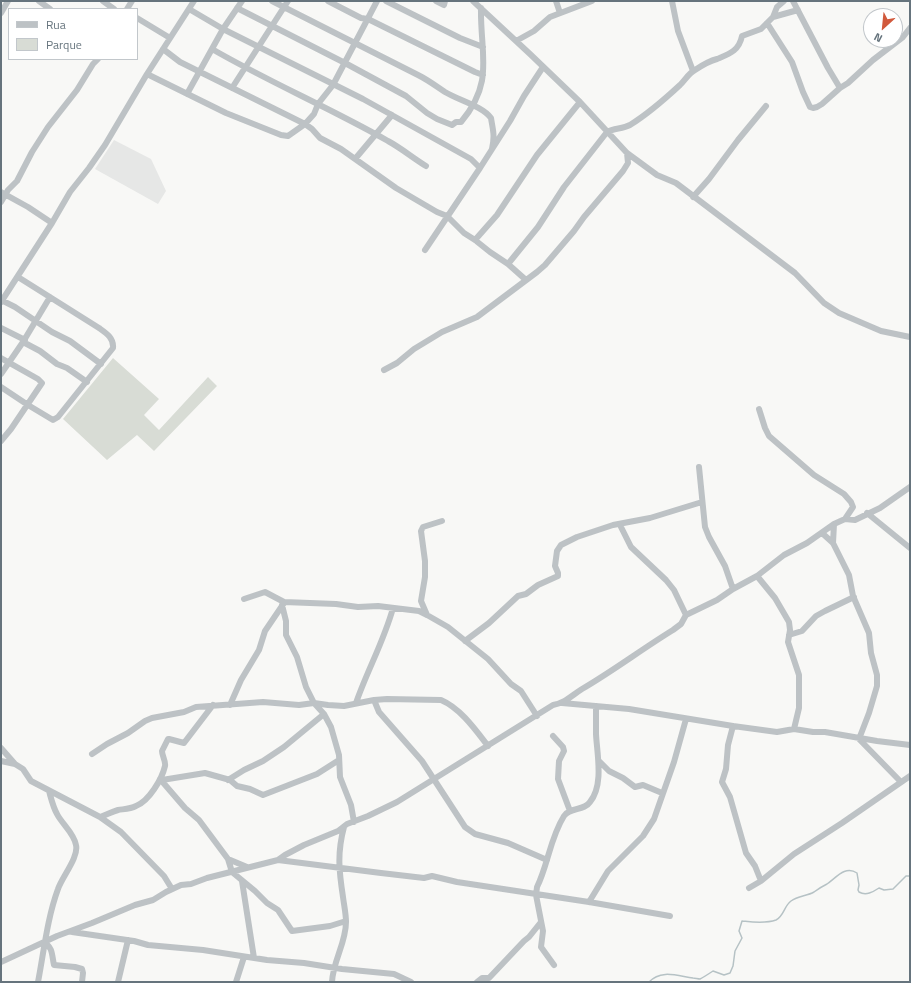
<!DOCTYPE html>
<style>
body{margin:0}
#map{position:relative;width:911px;height:983px;overflow:hidden;background:#f8f8f6;font-family:"Titillium Web",sans-serif}
canvas{display:block}
.frame{position:absolute;inset:0;border:2px solid #66747d;pointer-events:none}
.legend{position:absolute;left:8px;top:8px;width:130px;height:52px;box-sizing:border-box;background:#fff;border:1px solid #c2c7cb;margin:0;padding:5px 7px;list-style:none;font-size:12px;color:#66747d}
.legend li{display:flex;align-items:center;gap:8px;height:20px}
.legend b{width:20px;border:1px solid #c2c7cb}
.north{position:absolute;left:863px;top:8px;width:40px;height:40px;box-sizing:border-box;background:#fff;border:1px solid #c2c7cb;border-radius:50%;rotate:207deg;font-size:11px;font-weight:700;line-height:16px;text-align:center;color:#66747d}
.north::after{content:'';display:block;margin:auto;width:14px;height:18px;background:#d1593c;clip-path:polygon(50% 0,100% 100%,50% 72%,0 100%)}
</style>
<div id="map">
<canvas width="911" height="983"></canvas>
<div class="frame"></div>
<ul class="legend">
<li><b style="height:5px;background:#bdc2c5"></b>Rua</li>
<li><b style="height:11px;background:#d8dcd5"></b>Parque</li>
</ul>
<div class="north">N</div>
</div>
<script>
const ctx = document.querySelector('canvas').getContext('2d');
ctx.lineJoin = 'round';
function fillPath(path, color) { ctx.fillStyle = color; ctx.fill(path, 'evenodd'); }
function trace(path, color, width, dash) { ctx.strokeStyle = color; ctx.lineWidth = width; ctx.lineCap = dash ? 'butt' : 'round'; ctx.setLineDash(dash || []); ctx.stroke(path); }
const built = new Path2D(`
 M114,140l37,19 15,32 -8,13 -63,-35z`);
const green = new Path2D(`
 M113,358l46,41 -15,16 15,15 49,-53 9,9 -63,65 -17,-16 -30,25 -44,-41z`);
const stream = new Path2D(`
 M649,982c12,-13 29,-6 44,-4 1,0 6,1 7,1 2,-1 10,-6 13,-8l11,4 6,-2 3,-7 2,-15 7,-13 -3,-7 3,-10c10,1 23,3 34,-1 8,-4 8,-14 15,-19 7,-5 16,-5 23,-9 4,-3 9,-6 13,-8 9,-6 18,-19 30,-11l2,12 -1,5 1,2c7,4 14,0 20,-4l5,2 9,-1 13,-13h4`);
const minor = new Path2D(`
 M39,1l11,8
 M103,1l11,8
 M272,1l146,74c10,5 18,11 27,17 13,8 37,14 46,26 2,13 4,17 1,31
 M328,1l33,17 7,1 107,53 8,3
 M386,1l74,37 23,9
 M436,1l8,4 1,-4
 M473,1l57,53 50,48 47,51 30,22 19,8 119,90 29,30 15,10 42,18 29,6
 M556,1l4,12
 M672,1l6,30 15,40
 M793,1l35,67 12,20
 M237,8l108,55 61,33 21,17 10,6 15,6 4,-3h5c34,-40 19,-68 20,-114
 M127,9l5,-8
 M189,9l34,20 140,70 108,60 9,9
 M1,13l7,-12
 M773,17l4,-10 7,-6
 M137,18l33,20
 M767,23l25,39 11,30 7,15 3,1 4,-1 5,-3 18,-16 8,-5 25,-23 30,-23 7,-9
 M516,41l18,-10 16,-14 42,-16
 M163,49l17,13 125,62 7,5 8,9 21,11 55,39 41,24 10,4 17,17 11,7 15,12 18,12 18,16
 M212,49c57,33 118,59 176,92 13,7 25,17 38,25
 M147,74l79,39 55,22 7,1 17,-12 9,-10 4,-10 15,-19 44,-84
 M232,88l56,-87
 M187,94l36,-65 19,-28
 M355,159l37,-44
 M1,192l27,15 24,16
 M693,197l16,-18 29,-39 28,-34
 M1,202l7,-12 9,-9 15,-29 16,-25 29,-37 16,-26 5,-5
 M475,240l22,-25 40,-60 43,-53
 M425,250l55,-82 30,-47 14,-25 19,-29
 M508,264l30,-37 26,-40 43,-55c7,-4 15,-3 23,-7 16,-10 36,-27 50,-40 5,-5 9,-12 15,-15 6,-4 14,-9 22,-11 12,-5 22,-8 25,-23l19,-7 12,-12 25,-7
 M1,300l14,7 37,25 18,9 31,23
 M1,302l51,-79 18,-31 19,-24 16,-23 42,-71 47,-73
 M1,328l24,12
 M23,342l17,9 17,13 10,4 20,14
 M1,358l37,21 4,4 -31,46 -10,12
 M384,370l13,-7 17,-14 28,-17 35,-15 60,-45 8,-7 29,-34 10,-14 39,-46 5,-8 -1,-10
 M1,374l22,-32 27,-45
 M1,387l27,18 25,15 5,-3 55,-69c1,-10 -7,-15 -14,-20l-81,-51
 M759,409l6,19 4,8 45,39 30,19 7,8 2,5 -8,12
 M699,467l6,60 4,10 16,29 8,23
 M867,513l43,35
 M620,525l11,22 35,33 8,10 12,25
 M822,533l11,10 16,32 4,21 16,37 2,20 6,22v11l-8,27 -10,26 42,43
 M833,543l1,-19
 M757,576l18,22 14,24 1,8 -2,12 11,33v33l-5,21
 M244,599l21,-7 19,10 52,2 22,3 20,-1 41,5 8,4 21,12 40,32 23,25 10,7 16,25
 M282,605l4,16v14l11,22 9,30 8,16 10,11 7,13 8,28 1,22 11,28 3,17
 M427,615l-6,-14 4,-24v-16l-4,-30 2,-4 19,-6
 M789,635l13,-4 14,-15 9,-5 29,-14
 M465,641l24,-18 29,-27 8,-2 12,-9 20,-9v-3l-3,-7 2,-15 4,-6 16,-8 36,-12 37,-7 52,-16
 M374,700l5,12 43,49 43,66 10,7 33,9 39,17
 M356,703c11,-32 28,-62 37,-95
 M562,703l67,6 104,17 44,6 17,-3 19,3h12l52,9 33,4
 M230,705l11,-25 18,-30 6,-19 19,-28
 M733,726l-5,19 -2,24 -4,13 8,15 16,56 9,13 6,15
 M553,736l10,11 1,4 -5,10 -1,18 12,32
 M1,748l14,16
 M92,754l15,-10 21,-11 17,-12 7,-3 32,-6 12,-5 67,-5 36,3 15,-2 14,2 16,1 30,-6 13,-1 54,1c19,8 34,29 47,46
 M1,761l14,3 8,5 8,12 69,36 21,15 43,44 8,13
 M599,761l10,10 14,7 12,9 8,-2 19,8
 M160,779l25,29 14,12 29,39 4,13 23,19 12,12 11,7 14,21 38,-5 16,-5
 M162,780l43,-7 25,7 7,6 13,3 13,6 54,-21 22,-14
 M228,780l16,-10 19,-9 21,-14 40,-33
 M100,817c6,-2 11,-5 18,-7 6,-1 12,-1 18,-4 13,-5 26,-27 29,-40 1,-5 -3,-10 -3,-15l6,-12h1l15,4 29,-38
 M228,859l19,8
 M278,860l103,13 43,5 8,-2 25,6 132,20 81,14
 M242,881l12,77
 M749,888l12,-7 33,-27 48,-31 68,-47
 M589,902l19,-31 35,-35 11,-17 20,-57 12,-43
 M72,932l62,9 14,4 55,5 64,10 37,3 38,6 52,5 17,8
 M44,943c9,3 8,14 10,22l21,2 7,2 1,4 -1,9
 M1,962l56,-26 35,-13 43,-18 18,-5 13,-8 15,-7 10,-1 16,-6 71,-18 7,-5 19,-10 34,-14 9,-7 21,-8 29,-14 156,-97c12,-2 18,-9 29,-16 31,-18 60,-40 91,-59l8,-6 5,-9 31,-15 16,-11 24,-13 27,-21 23,-12 27,-19 11,-5 10,1 25,-12 30,-21
 M554,965l-13,-18 2,-16 -7,-36 1,-8c11,-22 13,-49 27,-71 6,-9 20,-5 26,-14 14,-17 7,-48 6,-68 0,-10 0,-19 0,-28
 M38,982c6,-31 9,-63 20,-93 4,-12 21,-32 18,-44 -2,-12 -14,-21 -19,-31 -4,-7 -6,-16 -8,-23
 M118,982l10,-42
 M236,982l8,-25
 M332,982c1,-21 14,-39 14,-60 0,-8 -2,-17 -3,-25 -4,-26 -6,-44 1,-70
 M477,982l5,-4h7l35,-37 5,-4 12,-15`);
fillPath(built, '#e6e7e6');
fillPath(green, '#d8dcd5');
trace(stream, '#b6c2c5', 1.5);
trace(minor, '#bdc2c5', 6);
</script>
